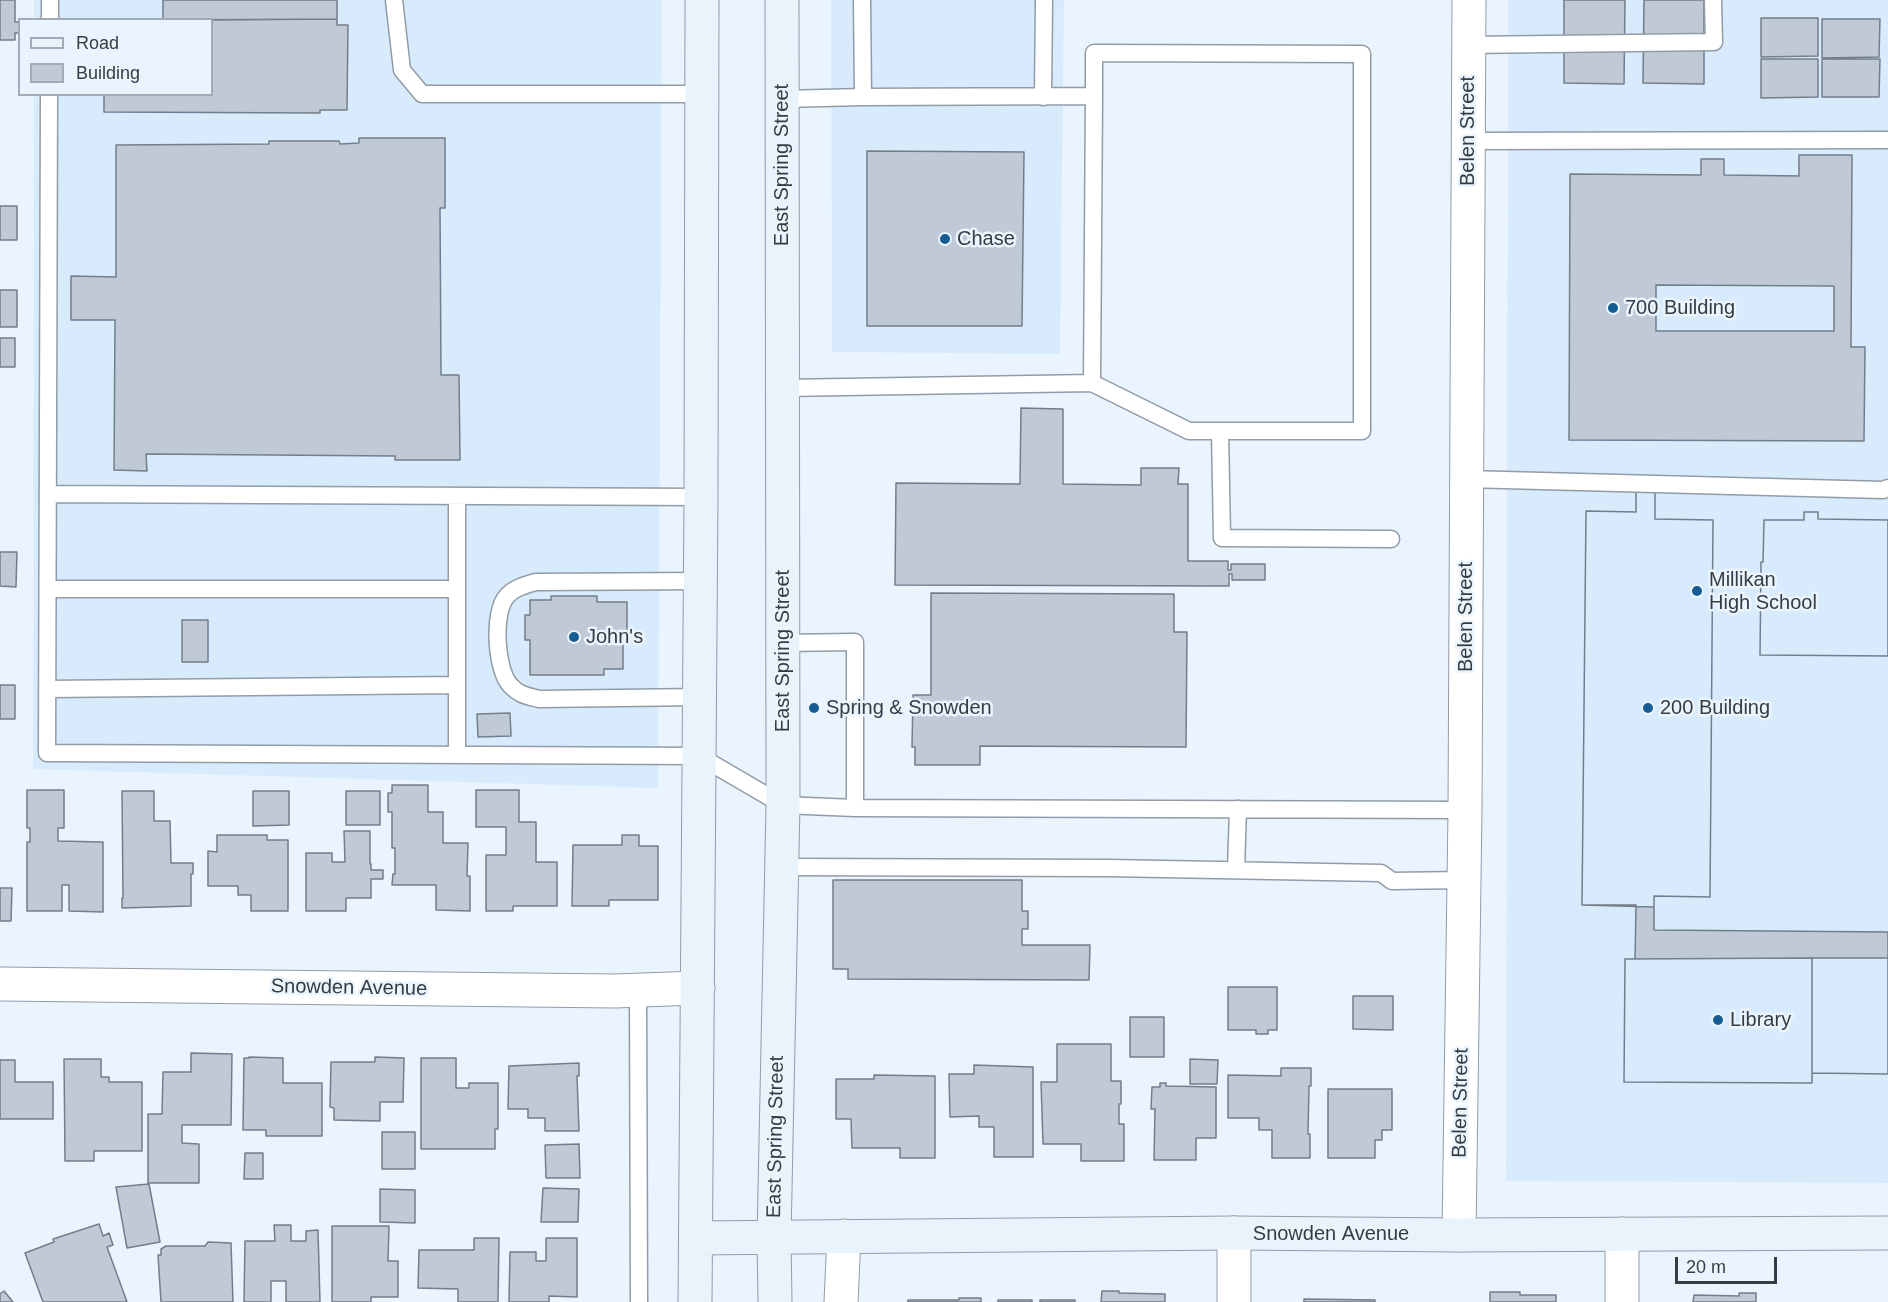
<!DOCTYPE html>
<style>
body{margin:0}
#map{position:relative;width:1888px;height:1302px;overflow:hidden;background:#eaf4fe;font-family:Helvetica,sans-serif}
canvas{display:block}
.legend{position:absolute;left:18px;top:18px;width:195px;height:78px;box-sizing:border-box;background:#eaf4fe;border:2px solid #a2aab2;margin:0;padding:8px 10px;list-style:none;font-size:18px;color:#373c40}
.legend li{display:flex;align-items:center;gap:12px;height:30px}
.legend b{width:30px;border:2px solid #a2aab2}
.scale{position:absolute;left:1675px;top:1257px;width:102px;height:27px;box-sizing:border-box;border:3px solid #373c40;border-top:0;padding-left:8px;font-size:18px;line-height:21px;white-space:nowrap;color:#373c40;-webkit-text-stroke:4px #eaf4fe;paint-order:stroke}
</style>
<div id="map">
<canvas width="1888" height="1302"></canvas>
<ul class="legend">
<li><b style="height:8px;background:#e9f3fc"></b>Road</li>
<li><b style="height:16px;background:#bfcad6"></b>Building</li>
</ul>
<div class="scale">20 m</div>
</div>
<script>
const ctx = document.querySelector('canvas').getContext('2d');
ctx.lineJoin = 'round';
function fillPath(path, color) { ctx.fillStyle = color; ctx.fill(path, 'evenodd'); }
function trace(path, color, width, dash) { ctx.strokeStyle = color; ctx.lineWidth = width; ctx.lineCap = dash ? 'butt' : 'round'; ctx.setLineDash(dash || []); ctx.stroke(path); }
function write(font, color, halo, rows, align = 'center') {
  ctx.font = font + ' Helvetica,sans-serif'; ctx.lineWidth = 5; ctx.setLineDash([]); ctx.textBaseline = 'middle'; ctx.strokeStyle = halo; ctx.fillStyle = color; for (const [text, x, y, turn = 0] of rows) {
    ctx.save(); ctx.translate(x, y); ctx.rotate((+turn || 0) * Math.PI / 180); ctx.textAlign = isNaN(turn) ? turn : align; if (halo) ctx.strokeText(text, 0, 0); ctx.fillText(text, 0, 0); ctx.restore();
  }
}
const built = new Path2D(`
 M34,0h628l-4,788 -625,-19 1,-674 178,-1v-74l-178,-1z
 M831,0h233l-4,354 -228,-2z
 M1508,0h380v1183l-382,-2z`);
const building = new Path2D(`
 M0,0h15v22h5v11h-5v7h-15z
 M163,0h174v19l-174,1z
 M1564,0h61l-1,84 -60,-1z
 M1644,0h60v84l-61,-1z
 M1761,18h57v38l-57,1z
 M337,19v6h11l-1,85h-27v3l-216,-1v-18h108v-74z
 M1822,19h58l-1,38 -57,1z
 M1761,59h57v38l-57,1z
 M1822,59h58l-1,38h-57z
 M359,138h86v70h-5l1,167h18l1,85h-65v-4l-249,-2 1,17 -33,-1 1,-150h-44v-44l45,1v-132l153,-1v-3h70l1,3 19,-1z
 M867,151l157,1 -2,174h-155z
 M1799,155h53l-1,192h14l-1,94 -295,-1 1,-266 131,1v-16h23v16l75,1zM1656,285l178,1v45h-178z
 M0,206h17v34h-17z
 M0,290h17v37h-17z
 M0,338h15v29h-15z
 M1021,408l42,1v75l78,1v-17h38l-1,16h10v77h40v9h3v-6h34v16h-33v-6h-3v12l-334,-1 1,-102 124,1z
 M1636,492h19v27l58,1 -3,377 -56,-1v34l234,2v142l-76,-1v10l-188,-1 1,-123h10l1,-54h-54l4,-394 50,1z
 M1636,492h19v27l58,1 -3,377 -56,-1v11l-72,-2 4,-394 50,1z
 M1804,512h14v7l70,1v136l-128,-1 1,-93h2l1,-42h40z
 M1804,512h14v7l70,1v136l-128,-1 1,-93h2l1,-42h40z
 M0,552h17l-1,35 -16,-1z
 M931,593l243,1v38h13l-1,115 -206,-1v19h-65v-18h-3l1,-52h18z
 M551,596h46v6h30v32h-4v35h-19v6h-74v-35h-5v-25h5v-15h21z
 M182,620h26v42h-26z
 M0,685h15v34h-15z
 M510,713l1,23 -33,1 -1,-23z
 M392,785h36v27h15v31h25l-1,33h3v35l-34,-1v-25h-44l1,-11h2v-26h-3v-36h-4v-19h4z
 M27,790h37v38h-6v13l45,1v70l-34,-1v-26h-7v26h-35v-69h3v-14h-3z
 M476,790h43v32h17v40h21v44h-44v5h-27v-56h20v-28h-30z
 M122,791h32v30h16l1,42h22v11h-2v32l-69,2v-10h1z
 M253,791h36v34l-36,1z
 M346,791h34v34h-34z
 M344,831h26v33h1v6h12v9h-12v19h-25v13h-40v-58h26v9h13z
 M217,835h50v5h21v71h-37v-16h-13v-9h-30v-35l9,1z
 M622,835h17v11h19v54h-49v6h-37l1,-61h49z
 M833,880h189v31h6v18h-6v16h68l-1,35 -241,-1v-10h-15z
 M0,888h12l-1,33h-11z
 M1812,958h76v116l-76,-1z
 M1812,958v125l-188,-1 1,-123z
 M1228,987h49v43h-9v4h-12v-4h-28z
 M1353,996h40v34l-40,-1z
 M1130,1017h34v40h-34z
 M1057,1044h54v37h10v23h-2v20h5v37h-43v-17h-38l-2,-62h16z
 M191,1053l41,1 -1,71h-49v18l17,1v39h-51v-69h14l1,-42h28z
 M249,1057l34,1v25h39v53h-56v-6h-23l1,-72h5z
 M375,1057l29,1 -1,44h-23v19l-46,-1v-12l-4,-1 1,-45h44z
 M421,1058h35v30h13v-5h29v46h-3v20h-74z
 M64,1059h37v18h8v5h33v69h-48v10h-29z
 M1190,1059l28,1 -1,24h-27z
 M0,1060h15v22h38v37h-53z
 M579,1063v13h-2l2,55h-34v-13h-17v-9h-20l1,-43z
 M974,1065l59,2v90h-39v-30h-15v-11l-29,1 -1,-43h25z
 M1281,1068h30v18h-2l-1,48h2v24h-38v-28h-13v-12h-31v-43l53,1z
 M874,1075l61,1v82h-35v-10h-48l-1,-29h-15v-40h38z
 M1160,1083h6v3l50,1v51h-20v22h-42l1,-51h-4l1,-22h8z
 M1328,1089h64v41h-10v10h-7v18h-47z
 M382,1132h33v37h-33z
 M579,1144l1,34h-34l-1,-33z
 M245,1153h18v26h-19z
 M149,1184l11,58 -33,6 -11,-61z
 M543,1188l36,1 -1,33h-37z
 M380,1189l35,1v33l-35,-1z
 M99,1224l4,12 6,-3 4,12 -6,2 20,55h-84l-18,-49 29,-11 -1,-3z
 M274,1225h17v16h15v-10l12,-1 2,72h-34v-21h-15v21h-27l1,-61h30z
 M332,1226h57l-1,35h10v36h-27v5h-39z
 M474,1238h25l-1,64h-40v-13l-40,-1 1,-38h55z
 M546,1238h31v59l-28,-1v6h-40l1,-50h26v9h10z
 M208,1242l23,1 2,59h-72l-3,-47h3v-6l5,-3h39z
 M4,1291l9,11h-13v-8z
 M1102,1291h17v2l46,1v8h-64z
 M1490,1292h30v3h36v7h-66z
 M1739,1293h17v9h-63l1,-7 45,1z
 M959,1298h22v4h-73v-2h51z
 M1304,1299l71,1v2h-71z
 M998,1300h34v2h-34z
 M1040,1300h35v2h-35z`);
const lane = new Path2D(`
 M394,0l8,70 20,24h280
 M862,0l1,97
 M50,20v-20
 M1468,45l246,-3 -1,-42
 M49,94l-2,659 652,3 84,49 72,3 610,2
 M1043,97l1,-97
 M782,99l81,-2 231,-1 -2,287 -309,5
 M1468,141l420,-1
 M1092,383l97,48h173v-377l-268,-1v43
 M1220,431l2,107 169,1
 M1466,479l417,11 5,-2
 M49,494l652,3
 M457,497v258
 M48,589h409
 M783,643l72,-1v166
 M47,689l410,-4
 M700,697l-161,2c-12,-3 -20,-4 -29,-14 -14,-15 -18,-73 -3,-89 7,-8 18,-11 29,-14l165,-1
 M782,867l326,1 273,5 11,8 72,-1
 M1236,870l2,-61
 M638,990l1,312`);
const street = new Path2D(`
 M0,984l615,7 83,-3
 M1234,1233v69
 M1622,1234v68
 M1459,1235l6,-425 4,-810
 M841,1302l3,-66`);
const secondary = new Path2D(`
 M696,1238l538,-5 225,2 429,-2
 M695,1302l6,-805 1,-497
 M775,1302l-1,-64 9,-433 -1,-805`);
const markers = [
 [945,239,6,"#175c91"],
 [1613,308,6,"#175c91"],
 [1697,591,6,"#175c91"],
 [574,637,6,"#175c91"],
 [814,708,6,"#175c91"],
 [1648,708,6,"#175c91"],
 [1718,1020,6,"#175c91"]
];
const streetNames = [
 ["Belen Street",1468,131,-90],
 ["East Spring Street",782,165,-90],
 ["Belen Street",1466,617,-90],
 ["East Spring Street",783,651,-90],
 ["Snowden Avenue",349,988,1],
 ["Belen Street",1461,1103,-89],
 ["East Spring Street",776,1137,-89],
 ["Snowden Avenue",1331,1234]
];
const poiNames = [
 ["Chase",957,239],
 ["700 Building",1625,308],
 ["Millikan",1709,580],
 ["High School",1709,603],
 ["John's",586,637],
 ["Spring & Snowden",826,708],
 ["200 Building",1660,708],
 ["Library",1730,1020]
];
fillPath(built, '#d8ebfc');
fillPath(building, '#bfcad6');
trace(building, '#737e89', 1.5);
trace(lane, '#919ca7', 19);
trace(street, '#919ca7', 35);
trace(secondary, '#919ca7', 35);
trace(lane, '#fff', 16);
trace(street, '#fff', 33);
trace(secondary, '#e9f3fc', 33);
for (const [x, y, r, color] of markers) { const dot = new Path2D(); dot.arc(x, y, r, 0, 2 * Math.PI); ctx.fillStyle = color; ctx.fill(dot); trace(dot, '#eaf4fe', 2); }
write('20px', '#373c40', '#eaf4fe', streetNames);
write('20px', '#373c40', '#eaf4fe', poiNames, 'left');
</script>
